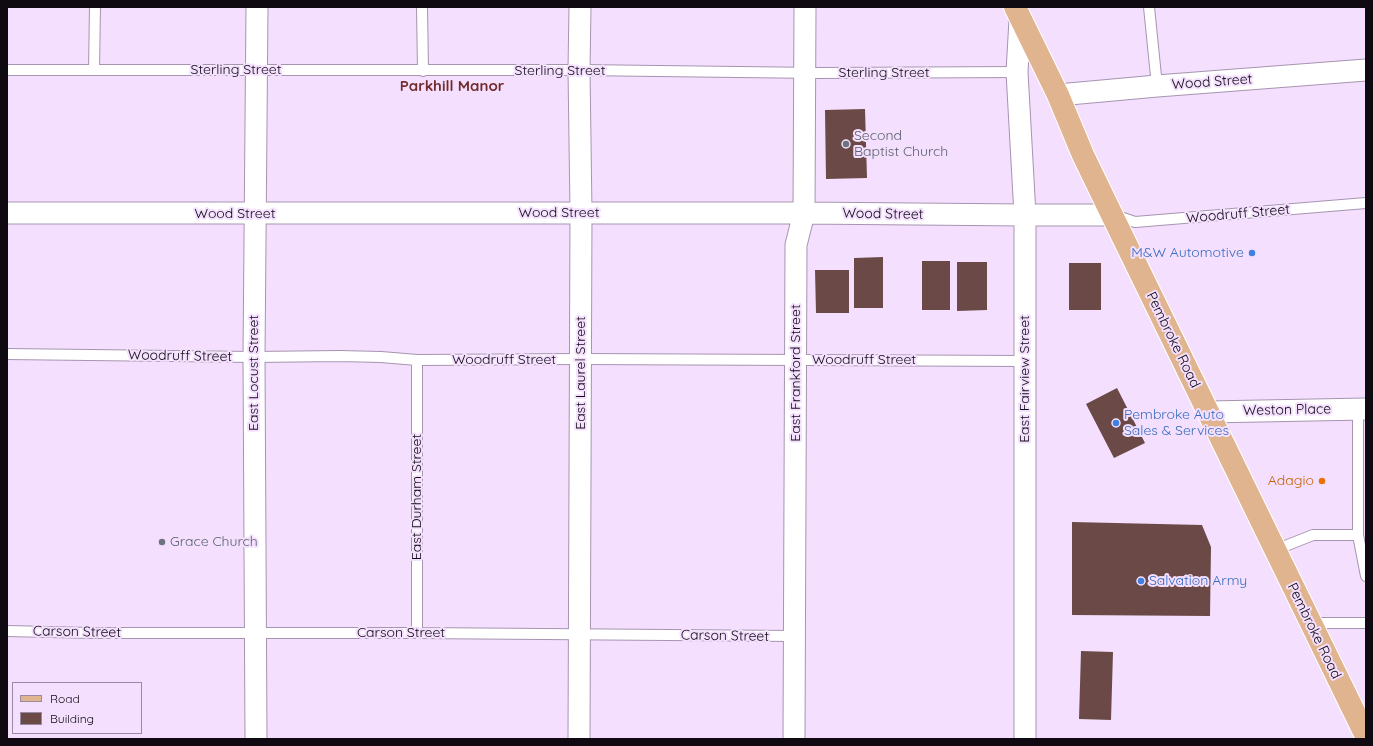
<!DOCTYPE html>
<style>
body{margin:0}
#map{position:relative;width:1373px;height:746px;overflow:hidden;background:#f4e0fe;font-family:Quicksand,sans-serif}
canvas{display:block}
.frame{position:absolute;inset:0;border:8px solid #0f0912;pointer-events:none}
.legend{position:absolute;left:12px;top:682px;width:130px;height:52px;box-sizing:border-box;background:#f4e0fe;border:1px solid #988aa0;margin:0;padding:5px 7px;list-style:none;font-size:12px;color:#0f0912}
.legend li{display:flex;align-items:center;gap:8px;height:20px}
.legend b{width:20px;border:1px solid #988aa0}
</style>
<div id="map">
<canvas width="1373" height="746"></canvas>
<div class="frame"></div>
<ul class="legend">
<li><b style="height:5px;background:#e1b490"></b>Road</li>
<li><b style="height:11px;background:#6a4947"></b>Building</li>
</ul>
</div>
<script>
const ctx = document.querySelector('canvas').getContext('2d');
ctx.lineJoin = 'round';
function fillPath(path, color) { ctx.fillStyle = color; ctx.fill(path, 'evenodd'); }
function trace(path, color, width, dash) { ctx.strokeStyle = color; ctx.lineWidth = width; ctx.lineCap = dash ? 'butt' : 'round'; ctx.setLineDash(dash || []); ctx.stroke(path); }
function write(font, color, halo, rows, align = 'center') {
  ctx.font = font + ' Quicksand,sans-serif'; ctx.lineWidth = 4; ctx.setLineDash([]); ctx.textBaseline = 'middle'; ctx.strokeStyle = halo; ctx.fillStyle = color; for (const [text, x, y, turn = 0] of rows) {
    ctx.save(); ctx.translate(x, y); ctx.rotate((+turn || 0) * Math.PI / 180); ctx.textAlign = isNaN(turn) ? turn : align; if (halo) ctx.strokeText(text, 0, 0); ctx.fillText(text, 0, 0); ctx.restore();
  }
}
const building = new Path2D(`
 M865,109l2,69 -41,1 -1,-69z
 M883,257v51h-29v-50z
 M922,261h28v49h-28z
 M957,262h30v48l-30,1z
 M1069,263h32v47h-32z
 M815,270h34v43h-33z
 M1117,388l28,55 -31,15 -28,-54z
 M1072,522l130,3 9,22 -1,69 -138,-1z
 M1081,651l32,1 -2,68 -32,-1z`);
const service = new Path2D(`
 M422,7l1,64
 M1149,7l8,79
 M7,70h572l239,3 199,-1
 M94,70l1,-63
 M1114,215l21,7 231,-19
 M7,354l247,3 86,-1 41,1 36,3 163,-1 445,2
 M1358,535l8,41
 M1275,550l38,-15h45v-126
 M1310,623h56
 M7,631l85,2h325l378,3
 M417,633v-273`);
const minor = new Path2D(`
 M1020,20l-3,52 8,143v524
 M1058,95l99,-9 209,-16
 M7,213h797l221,2h87
 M1208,412l158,-3
 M256,739l-2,-382 3,-350
 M579,739l2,-527 -2,-142 1,-63
 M794,739l2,-494 8,-32 1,-206`);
const primary = new Path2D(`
 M1015,7l43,88 25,60 29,60 254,521`);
const markers = [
 [846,144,4,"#6b7280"],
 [1252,253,4,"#3f7fe0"],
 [1116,423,4,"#3f7fe0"],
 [1322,481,4,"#e8710a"],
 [162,542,4,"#6b7280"],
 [1141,581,4,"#3f7fe0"]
];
const streetNames = [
 ["Sterling Street",236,70],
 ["Sterling Street",560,71],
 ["Sterling Street",884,73],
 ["Wood Street",1212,82,-4],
 ["Wood Street",559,213],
 ["Wood Street",235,214],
 ["Wood Street",883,214,1],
 ["Woodruff Street",1238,214,-5],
 ["Pembroke Road",1173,340,64],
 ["Woodruff Street",180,356,1],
 ["Woodruff Street",504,360],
 ["Woodruff Street",864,360],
 ["East Locust Street",254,373,-90],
 ["East Laurel Street",581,373,-90],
 ["East Frankford Street",796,373,-90],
 ["East Fairview Street",1025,379,-90],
 ["Weston Place",1287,410,-1],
 ["East Durham Street",417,497,-90],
 ["Pembroke Road",1314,631,64],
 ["Carson Street",77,632,1],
 ["Carson Street",401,633],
 ["Carson Street",725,636,1]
];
const worshipNames = [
 ["Second",854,136],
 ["Baptist Church",854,152],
 ["Grace Church",170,542]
];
const shopNames = [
 ["M&W Automotive",1244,253,"right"],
 ["Pembroke Auto",1124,415],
 ["Sales & Services",1124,431],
 ["Salvation Army",1149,581]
];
const foodNames = [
 ["Adagio",1314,481]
];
const neighbourhoodNames = [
 ["Parkhill Manor",452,86]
];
fillPath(building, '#6a4947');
trace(service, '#a794b0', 12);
trace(minor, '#a794b0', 23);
trace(primary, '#fff', 24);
trace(service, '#fff', 10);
trace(minor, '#fff', 21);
trace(primary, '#e1b490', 22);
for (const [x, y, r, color] of markers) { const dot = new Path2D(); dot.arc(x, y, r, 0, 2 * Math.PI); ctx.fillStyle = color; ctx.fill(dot); trace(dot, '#f4e0fe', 1.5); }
write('14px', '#0f0912', '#f4e0fe', streetNames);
write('14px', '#5b616d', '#f4e0fe', worshipNames, 'left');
write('14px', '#366cbe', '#f4e0fe', shopNames, 'left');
write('14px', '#c56008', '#f4e0fe', foodNames, 'right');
write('bold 15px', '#732c2c', '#f4e0fe', neighbourhoodNames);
</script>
